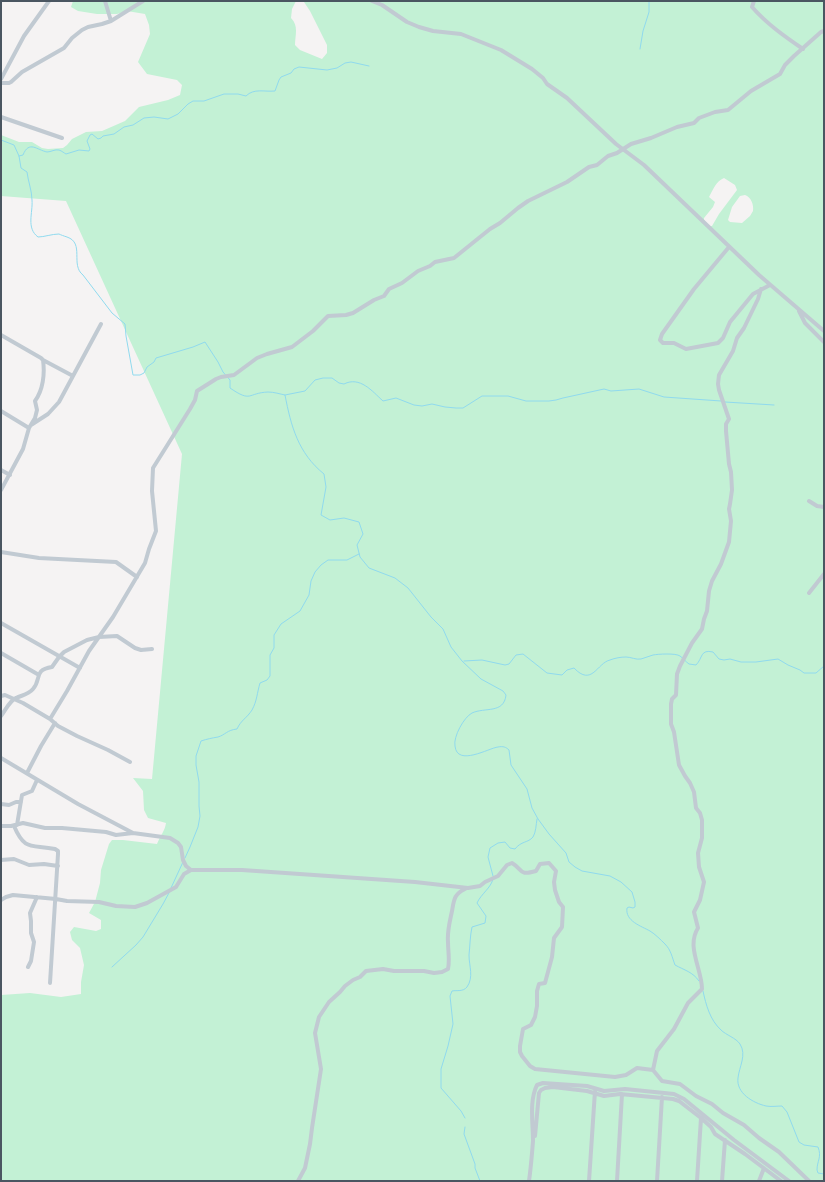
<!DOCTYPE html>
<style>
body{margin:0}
#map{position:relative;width:825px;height:1182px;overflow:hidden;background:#f5f3f3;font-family:"Noto Sans",sans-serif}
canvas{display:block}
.frame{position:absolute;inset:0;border:2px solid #4a5661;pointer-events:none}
</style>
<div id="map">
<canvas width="825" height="1182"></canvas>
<div class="frame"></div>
</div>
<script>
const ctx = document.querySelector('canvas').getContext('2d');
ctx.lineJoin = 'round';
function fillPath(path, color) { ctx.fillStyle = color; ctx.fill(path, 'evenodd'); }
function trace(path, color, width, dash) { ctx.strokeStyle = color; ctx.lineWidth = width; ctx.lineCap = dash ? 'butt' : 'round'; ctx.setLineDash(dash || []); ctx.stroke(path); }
const green = new Path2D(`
 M73,1h223l-4,8 -1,9c8,8 4,17 4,27l5,5 22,9 5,-6v-8l-17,-34 -6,-9 -3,-1h523v1180h-823v-186l29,-2 31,4 20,-3v-12l3,-17 -4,-17 -8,-8 -2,-8 4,-5 22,4 5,-2v-9l-12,-7 6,-11 5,-19 1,-13 8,-26 3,-4h11l34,4c3,-8 8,-13 9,-21l-18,-5 -4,-8 -1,-19 -10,-13 19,1 30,-325 -116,-253 -65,-5v-61l18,7h13l10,6 6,1 15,-1 4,-3 5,-6 14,-7 16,-1 23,-10 14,-14 29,-7 12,-5 2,-10 -5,-5 -30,-6 -9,-12 12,-28 -1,-9 -4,-11 -18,-3 -10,3h-20l-19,-3 -7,-4zM724,178l11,7 2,5 -18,24 -7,12h-3l-5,-6v-2l9,-11 2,-5 -6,-5c4,-7 7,-16 15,-19zM745,195c6,2 9,10 8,16l-3,5 -8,7 -12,-1 -2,-2 4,-13 8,-11z`);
const stream = new Path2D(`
 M640,49l3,-18 6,-19v-11
 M1,140l13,5 5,11 2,12 6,4c1,9 5,19 5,28 1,13 -6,28 6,37 6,0 14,-3 21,-3 2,1 5,2 8,3 18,6 3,28 16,38l29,38 13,11 1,12 7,39h7l4,-2 3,-6 7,-5 2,-4 37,-11 12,-5 13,20 5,10 7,8v8c22,15 17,5 38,4 6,0 12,2 17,3 6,31 13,58 39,79l2,13 -5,28 9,5 14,-2 15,4 4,12 -6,11 3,12 9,11 26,10 13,10 23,29 12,12 8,18 11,14 19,18 22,12 3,4c-2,19 -21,12 -34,18 -8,4 -19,24 -17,33 2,21 34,2 43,1 5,-1 8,0 11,3l2,15 16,24 5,19 6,11 11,15 17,19 3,9 6,5 7,4 28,5 11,6 11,10 3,10v5l-2,1 -4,-1 -2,1c-2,13 14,18 23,23 5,3 11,9 15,13 6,6 7,13 10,21 9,5 18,7 24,16
 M19,156l4,-1c6,-15 14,-5 24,-3 4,0 8,-3 12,-2 3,1 5,3 7,4l13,-4 10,1 1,-2 -3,-8 3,-6 2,-1 6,5 3,-1 2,-2 11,-2 10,-7 9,-2 11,-7 10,-1 14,2 10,-5 10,-10 5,-3h11l20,-7h14l8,2c8,-8 18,-4 29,-5l4,-11 2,-3 10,-4 3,-4 5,-2 28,3 10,-2 8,-5 6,-1 18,4
 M285,395l20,-4 10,-11 8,-2h9l7,5 5,1c16,-8 28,7 39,17l13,-3 18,7 8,1 10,-2 13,3 11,1h7l19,-12h26l18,5h23l7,-1 7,-2 41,-9 7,2 28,-2 25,8 57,4
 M725,402l49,3
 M464,661l18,-1 23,5 4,-1 7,-9 7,-1 24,19 15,2 5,-5 7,-2c18,19 23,-5 36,-8 5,-2 11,-3 16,-3 5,0 10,3 15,2 4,-1 8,-3 12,-4 5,-1 23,-2 27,1 3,2 6,6 9,8l7,1c7,-7 4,-16 17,-13l6,7 5,1 6,-1 11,3h15l22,-3 10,6 12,5 4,3h12l8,-7
 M185,858l5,-11 8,-20 2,-11 -1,-10v-24l-3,-17v-9l5,-15c6,-2 11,-3 17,-4 7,-2 9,-7 19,-8 4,-9 10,-11 15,-19 5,-9 5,-17 8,-27l7,-3 3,-4v-21l4,-7v-13l7,-11 19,-13 9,-16 2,-14 4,-9 6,-7 7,-5h19l12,-6
 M493,876l-5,-19 2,-9 8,-5 7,-1 5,6 5,1c6,-8 13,-6 18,-12 3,-5 3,-12 4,-18
 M171,888l12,-26
 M112,967l24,-22 7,-8 20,-33 7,-13
 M703,991c3,14 7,29 18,39 5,5 15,8 19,14 7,11 -1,23 -2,34 -2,15 15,25 28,28 5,1 11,0 16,0l5,6 12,30 5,3 14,2c4,10 -1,14 -1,23l1,3 6,1
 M465,1118l-4,-7 -20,-23v-19l7,-23 5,-22 -3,-28 2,-5c5,-1 11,1 15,-4 7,-10 2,-21 2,-32 1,-9 1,-19 3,-28l13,-4 1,-7 -9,-13c4,-9 14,-15 16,-24
 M465,1127l-1,7 11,30v4l5,13`);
const minor = new Path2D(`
 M105,1l6,20
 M372,1l10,4 25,17 12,5 14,4 28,3 40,16 31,19 11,9 4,6 20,14 49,46 28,21 115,110 65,56
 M754,1l-2,6c15,17 32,29 51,42
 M1,79l23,-43 25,-35
 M1,83h8l2,-1 11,-10 42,-24 8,-10 10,-8 6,-3 14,-3 9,-3 32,-20
 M1,117l61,21
 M729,247l-35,42 -32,45 -2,6 3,3h11l12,6 32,-6 5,-5 7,-16 23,-28 17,-9
 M799,311l6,12 19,19
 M1,335l40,23 2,2c2,14 0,30 -8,41l2,9 -2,8 -6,10 -6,21 -22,41
 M43,360l30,16
 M1,411l28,17
 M31,425l17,-11 11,-12 42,-78
 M1,470l9,5
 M809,501l8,5 7,1
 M1,552l38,6 77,4 21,15
 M809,593l15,-19
 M1,623l79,45
 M1,653l38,22
 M1,696l4,-1 18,8 27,16 8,7 19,10 31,14 22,12
 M1,716c4,-5 9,-16 15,-18 6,-3 12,-3 17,-9 9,-10 0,-19 19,-22l7,-10 5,-5 23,-12 12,-3 18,-1 18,12 6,2 11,-1
 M50,719l17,-28 22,-40 24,-34 32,-54 4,-14 7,-18 -4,-40 1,-23 37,-59 5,-9 2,-9 19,-12 5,-2 13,-2 23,-17 10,-4 25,-7 21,-16 15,-15 18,-1 7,-2 21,-13 10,-4 5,-7 13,-6 16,-12 12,-5 5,-4 19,-4 36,-29 10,-6 18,-15 10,-7 39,-19 22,-15 8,-2 11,-9 9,-3 14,-9 20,-6 26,-11 17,-4 5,-5 16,-6 13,-2 23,-19 29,-17 5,-9 9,-9 27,-24 3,-1
 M1,758l77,46 55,29
 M27,773l14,-27 14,-23
 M1,804l8,1 7,-3h5
 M17,825l5,-30 10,-4 5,-11
 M1,826h10l12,-3 22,5h17l44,4 10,3 17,-2 37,5 8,5 3,4 2,13 3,6 5,4h51l173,12 53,6 12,-2 5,-4 13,-6 9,-11 5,-2c12,7 6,13 24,8l4,-7 9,-1 7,8 -2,11 1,8 4,12 4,5 -1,20 -8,11 -2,19 -7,26 -6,1 -2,7v15l-2,11 -4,8 -8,4 -3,17v6l2,4 8,10 5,3 80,8 11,-2 11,-7 16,2 9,11 18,3 16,12 16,8 11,9 21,12 15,13 20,14 30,29
 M14,826c11,26 18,18 41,23l3,2v3l-8,129
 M1,860l13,-1 15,6 15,-1 14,2
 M1,900l5,-3 7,-2 43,4 11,2 32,1 17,4 19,1 12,-4 29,-16 8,-13 7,-4
 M28,967l3,-6 3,-19 -3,-9v-12l-1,-8 7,-16
 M653,1070l4,-19 17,-22 14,-26 14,-14c0,-20 -16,-42 -4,-61l-4,-16 6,-12 4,-18 -5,-15 -1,-14 4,-15v-18l-2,-7 -4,-5 -2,-16 -4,-9 -5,-7 -6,-11 -5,-33 -3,-8v-20l1,-5 4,-4 1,-21 3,-8 12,-23 10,-14 2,-10 3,-8 2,-20 3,-10 9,-17 8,-22 2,-21 -2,-12 1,-5 2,-14 -1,-18 -2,-8 -3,-33v-7l3,-5 -10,-29 -1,-6 1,-9 14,-24 4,-13 7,-10 14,-29 3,-10
 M535,1136l4,-43 2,-3 4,-2 8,-1 34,4 17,5 16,-2 53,5 6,2 22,17 10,9 4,7 30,20 36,27
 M298,1181l7,-13 5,-24 2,-16 9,-59 -6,-36 4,-16 10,-15 11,-10 5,-6 8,-6 7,-3 6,-6 17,-2 11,2h30l10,2 8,-1 6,-3c2,-9 0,-18 0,-27 -1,-11 2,-21 4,-31 2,-11 2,-17 13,-22
 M529,1181c2,-14 3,-27 4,-40 0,-18 -4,-40 4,-56l6,-2 44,3 17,5 21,-2 49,5 10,5 50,41 55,41
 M589,1181l6,-90
 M617,1181l5,-87
 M657,1181l5,-84
 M697,1181l4,-63
 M722,1181l3,-41
 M759,1181l5,-13`);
fillPath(green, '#c3f1d5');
trace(stream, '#90daee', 1);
trace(minor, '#c1cad2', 4);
</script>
